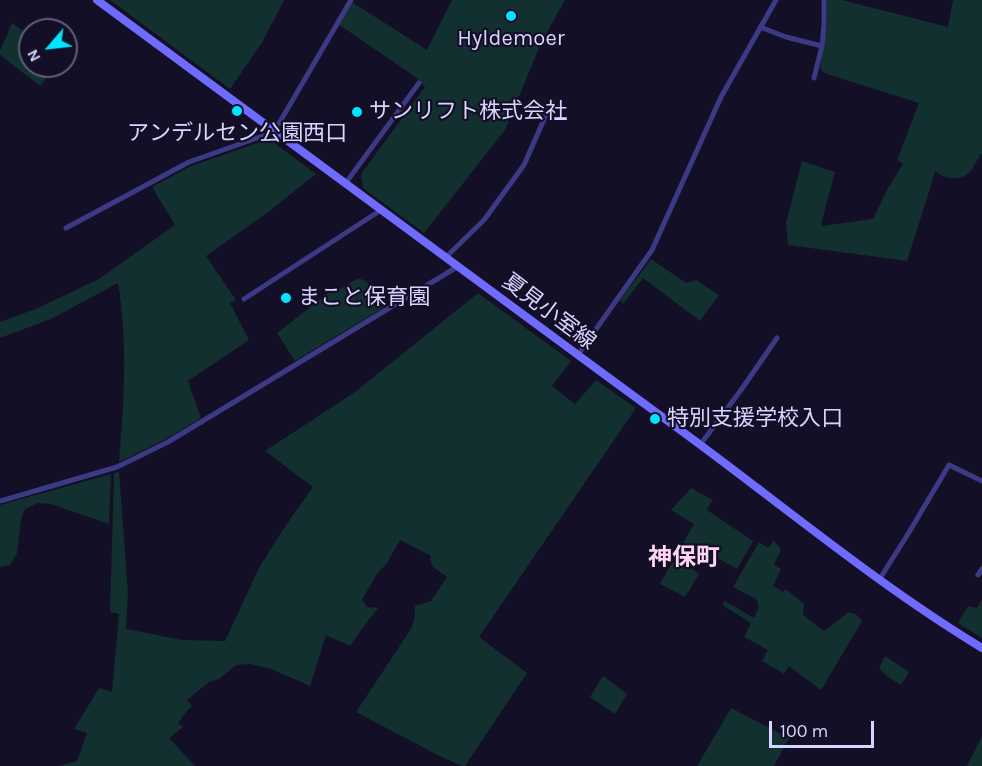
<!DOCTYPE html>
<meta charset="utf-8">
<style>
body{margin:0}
#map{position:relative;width:982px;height:766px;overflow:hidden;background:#130f26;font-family:Karla,sans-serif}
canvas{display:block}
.north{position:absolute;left:18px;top:18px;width:60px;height:60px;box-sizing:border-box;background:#130f26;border:2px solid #625e7d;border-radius:50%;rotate:242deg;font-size:16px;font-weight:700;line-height:24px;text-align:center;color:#d9d4ff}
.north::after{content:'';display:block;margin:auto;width:21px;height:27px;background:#00e5ff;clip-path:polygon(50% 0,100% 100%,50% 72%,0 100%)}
.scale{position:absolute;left:769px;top:721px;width:105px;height:27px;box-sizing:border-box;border:3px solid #d9d4ff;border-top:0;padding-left:8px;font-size:18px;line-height:21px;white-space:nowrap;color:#d9d4ff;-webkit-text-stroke:4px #130f26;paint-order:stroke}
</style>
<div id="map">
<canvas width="982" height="766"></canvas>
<div class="north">N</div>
<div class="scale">100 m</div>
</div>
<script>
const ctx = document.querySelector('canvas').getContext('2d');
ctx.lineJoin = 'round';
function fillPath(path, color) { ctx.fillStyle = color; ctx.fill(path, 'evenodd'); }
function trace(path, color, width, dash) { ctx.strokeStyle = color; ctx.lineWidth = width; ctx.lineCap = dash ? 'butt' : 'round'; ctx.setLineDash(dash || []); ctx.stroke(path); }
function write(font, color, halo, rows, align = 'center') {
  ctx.font = font + ' Karla,"Noto Sans JP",sans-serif'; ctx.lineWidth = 4.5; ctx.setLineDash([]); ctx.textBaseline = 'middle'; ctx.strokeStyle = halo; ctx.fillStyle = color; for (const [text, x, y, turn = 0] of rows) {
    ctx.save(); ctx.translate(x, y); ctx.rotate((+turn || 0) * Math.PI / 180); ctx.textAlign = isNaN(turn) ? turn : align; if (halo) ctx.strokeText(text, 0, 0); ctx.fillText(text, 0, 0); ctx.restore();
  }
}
const green = new Path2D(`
 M110,0h174l-21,41 -33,48z
 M452,0h113l-23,41 -37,89 -81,103 -61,-45 -2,-14 64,-87 -8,-9 -79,-54 14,-22 75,48z
 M826,0h16l106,27 5,-27h29v153c-4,4 -6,11 -10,16 -9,13 -27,11 -37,2l-2,8 -26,82 -119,-16 -2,-22 16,-62 33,11 -9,33 -5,21 52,-7 15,-31 15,-24 -6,-4 22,-57 -92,-29 -5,-3 -2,-3 7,-42z
 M12,23l18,13v30h25l-15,20 -40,-31v-4z
 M269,139l47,35 -49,39 -61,43 30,44 -6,3 19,37 -61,41 13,37 -35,21 -47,23c5,-59 9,-120 -1,-179l-67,36 -51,19v-16l38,-14 61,-29 76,-54 -23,-38 39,-21z
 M651,259l35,24 10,-3 23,15 -19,26 -57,-43 -20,26 -3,-4z
 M359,278l8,4 19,24 -91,55 -18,-28 59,-46 2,3z
 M478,293l93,68 -19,25 23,18 21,-24 40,28 -157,229 48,36 -62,93h-4l-29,-14 -76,-40 55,-83 4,-13v-10l16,-5 16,-24 -14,-10 -3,-8 1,-3 -31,-16 -13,23 -10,11 -15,26 5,7 11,1 -14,18 -14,20 -24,-11 -16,51 -39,-17 -21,-5 -14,1 -17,14 -10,3 -22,18 5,6 -7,7 -7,10 5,4 -14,11 26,28h-137l19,-5 10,-28 -13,-4 25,-41 13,4 7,-78 -9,-2 4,-138 5,-3 9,122 -2,36 56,11 43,1 34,-73 25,-40 29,-41 -48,-36 90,-59z
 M111,474l-2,50 -58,-20 -13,-1 -13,6 -4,11 -4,33 -7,12 -10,2v-62z
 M691,488l22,12 -6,10 46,31 -16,28 -43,-24 -10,18 15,11 -14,23 -25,-13 34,-60 -23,-14z
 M774,540l2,4 4,3v5l-6,12 7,5 -8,17 10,6 3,-3 18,15 -1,11 21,16 25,-19 7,2 6,7 -41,69 -32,-24 -5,8 -22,-13 6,-11 -24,-13 7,-14 -29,-18 3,-4 29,17c3,-7 7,-12 2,-19l-23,-12 26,-45 9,6z
 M982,600v38l-24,-15 10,-17 9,2z
 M885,656l24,16 -8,13 -13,-8 -9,-9z
 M603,676l24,18 -12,20 -25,-17z
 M731,708l58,30 -15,28h-77z
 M982,736v30h-15z`);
const minor = new Path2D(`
 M760,27l26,10 36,9
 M814,78l8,-32 2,-21v-25
 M345,184l74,-101
 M66,228l123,-66 85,-30 77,-132
 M445,258l39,-38 40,-55 28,-64
 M244,299l137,-89
 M577,356l75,-106 69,-153 55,-97
 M700,445l41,-55 36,-52
 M0,501l117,-34 51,-25 289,-175
 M978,575l4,-6
 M879,580l29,-46 41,-69 33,16`);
const secondary = new Path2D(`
 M97,0c197,146 393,291 590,435 98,72 191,150 295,213`);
const markers = [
 [511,16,6,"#00e5ff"],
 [237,111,6,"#00e5ff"],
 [357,112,6,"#00e5ff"],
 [286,298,6,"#00e5ff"],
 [655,419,6,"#00e5ff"]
];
const poiNames = [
 ["Hyldemoer",511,39,"center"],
 ["サンリフト株式会社",369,112],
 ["アンデルセン公園西口",237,134,"center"],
 ["まこと保育園",298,298],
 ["特別支援学校入口",667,419]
];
const streetNames = [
 ["夏見小室線",549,312,37]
];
const neighbourhoodNames = [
 ["神保町",684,558]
];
fillPath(green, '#12302f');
trace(minor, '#3d3a85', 5);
trace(secondary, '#6f6bff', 8);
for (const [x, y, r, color] of markers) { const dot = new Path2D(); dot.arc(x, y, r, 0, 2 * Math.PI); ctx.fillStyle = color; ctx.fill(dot); trace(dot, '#130f26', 2); }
write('22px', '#d9d4ff', '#130f26', poiNames, 'left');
write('22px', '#d9d4ff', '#130f26', streetNames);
write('bold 24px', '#ffd6f0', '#130f26', neighbourhoodNames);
</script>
